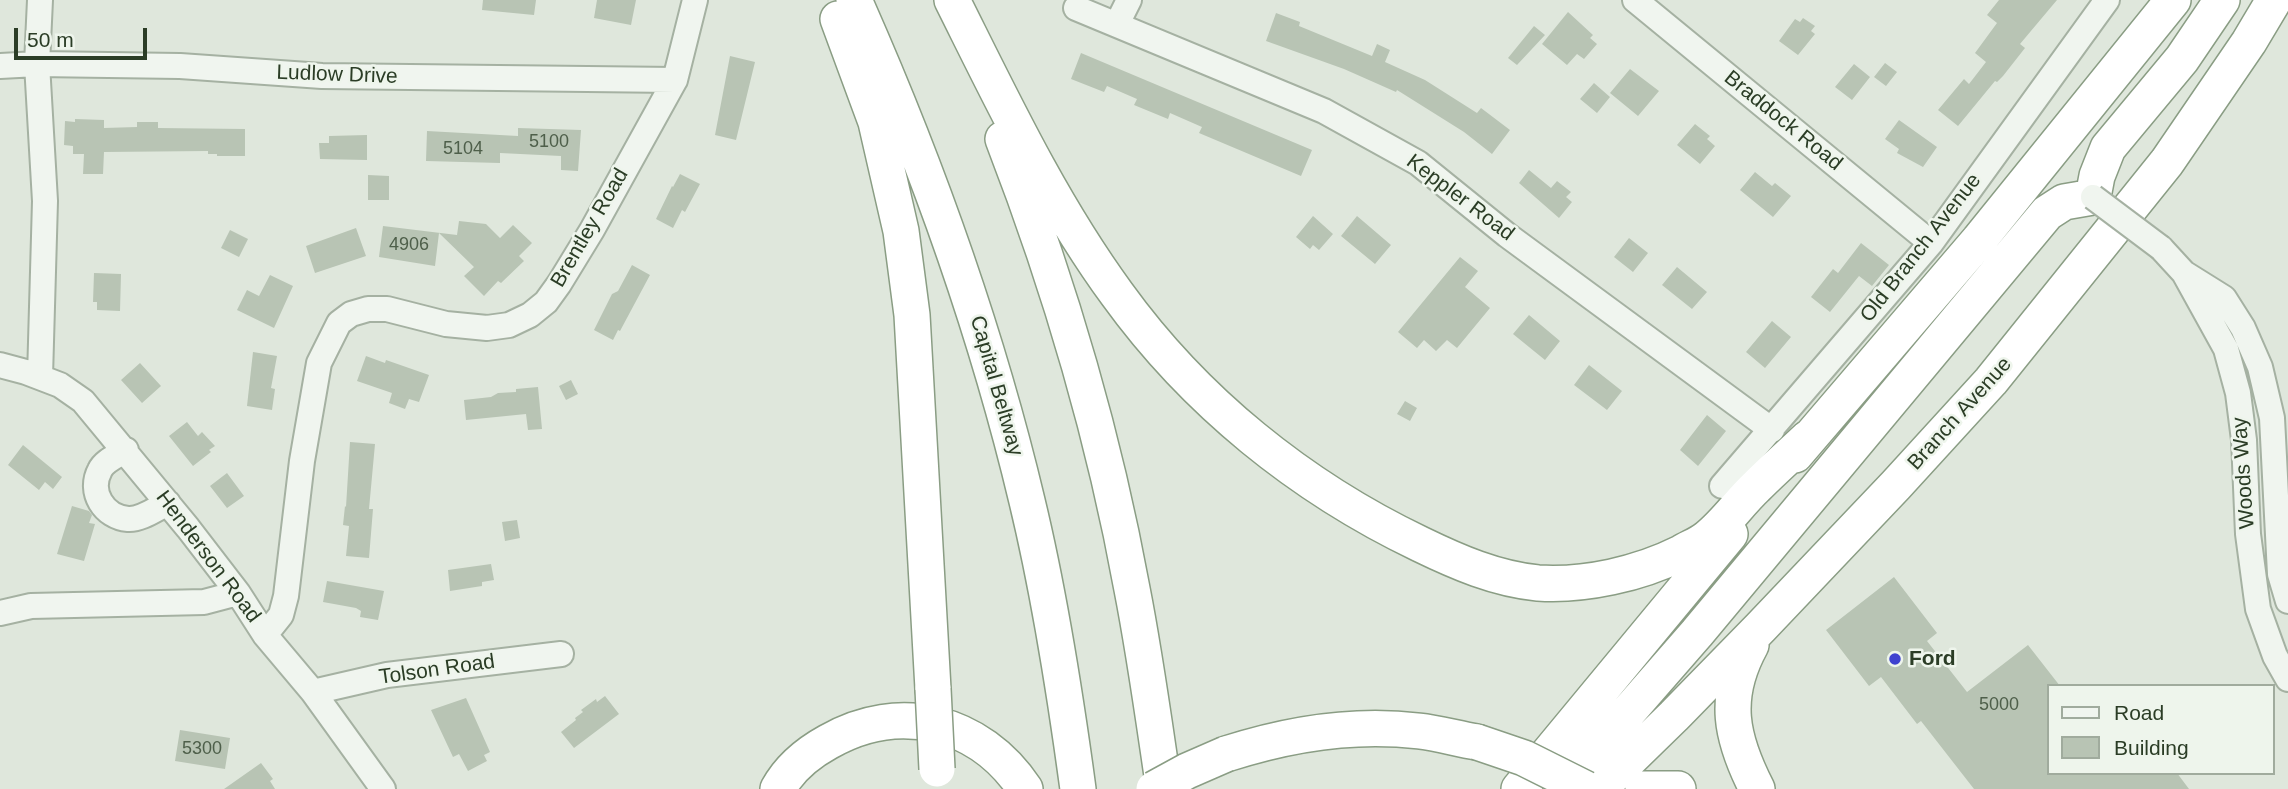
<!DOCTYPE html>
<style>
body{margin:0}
#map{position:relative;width:2288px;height:789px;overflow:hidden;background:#dfe7dc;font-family:Helvetica,sans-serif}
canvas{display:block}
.legend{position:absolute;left:2047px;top:684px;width:228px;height:91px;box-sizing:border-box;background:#eef5ec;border:2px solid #a0ab9d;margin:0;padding:9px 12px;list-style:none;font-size:21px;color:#2b3d26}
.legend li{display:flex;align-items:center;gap:14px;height:35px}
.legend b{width:35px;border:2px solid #a0ab9d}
.scale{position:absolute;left:14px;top:28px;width:133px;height:32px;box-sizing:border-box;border:4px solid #2b3d26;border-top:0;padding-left:9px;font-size:21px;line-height:24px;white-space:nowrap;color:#2b3d26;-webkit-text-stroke:5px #eef5ec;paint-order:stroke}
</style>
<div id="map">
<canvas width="2288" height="789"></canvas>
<ul class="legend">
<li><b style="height:9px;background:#f0f5ef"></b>Road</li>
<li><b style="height:19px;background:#b8c4b4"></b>Building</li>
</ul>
<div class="scale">50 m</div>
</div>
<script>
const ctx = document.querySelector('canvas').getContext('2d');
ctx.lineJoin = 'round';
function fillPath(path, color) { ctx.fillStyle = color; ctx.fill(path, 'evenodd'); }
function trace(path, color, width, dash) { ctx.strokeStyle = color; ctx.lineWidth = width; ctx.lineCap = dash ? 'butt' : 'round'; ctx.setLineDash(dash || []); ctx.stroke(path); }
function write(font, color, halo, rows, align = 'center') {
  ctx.font = font + ' Helvetica,sans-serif'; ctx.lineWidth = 5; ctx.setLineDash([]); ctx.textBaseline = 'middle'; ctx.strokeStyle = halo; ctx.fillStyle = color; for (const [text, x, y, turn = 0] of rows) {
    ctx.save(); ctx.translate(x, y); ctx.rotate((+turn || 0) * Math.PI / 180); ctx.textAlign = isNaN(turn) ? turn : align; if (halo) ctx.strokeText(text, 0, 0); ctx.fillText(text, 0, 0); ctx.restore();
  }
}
const building = new Path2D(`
 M483,0h53l-2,15 -52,-5z
 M597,0h39l-5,25 -37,-7z
 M1999,0h58l-37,44 5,4 -22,28 -6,6 -2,-1 -37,45 -20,-16 26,-31 5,5 17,-22 -11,-9 22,-30 -10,-8z
 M1568,12l25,23 -3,3 7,6 -13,15 -7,-5 -10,11 -25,-21z
 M1276,13l24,9 -1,4 73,30 5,-12 13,6 -5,12 40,18 52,33 4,-5 29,22 -18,24 -28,-22 -67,-42 -1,2 -52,-23 -78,-28z
 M1803,18l12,8 -4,5 4,3 -17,21 -19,-14 16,-22 5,3z
 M1534,26l11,9 -28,30 -9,-7z
 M1081,53l231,97 -11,26 -102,-43 3,-6 -32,-14 -2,6 -34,-14 3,-6 -30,-13 -3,6 -33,-13z
 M730,56l25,6 -19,78 -21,-5z
 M1885,63l12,9 -11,14 -12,-9z
 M1854,64l16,13 -18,23 -17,-13z
 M1630,69l29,22 -21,25 -28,-23z
 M1594,83l16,14 -13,16 -17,-14z
 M75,119l29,1v8l33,-1v-5h21v6l87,1v27h-28v-2h-9v-3l-104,1 -1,22h-20l1,-20h-11v-8l-9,-1 1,-24 10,1z
 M1899,120l38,27 -14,20 -26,-14 2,-4 -14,-10z
 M1695,124l15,12 -3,3 8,7 -15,18 -23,-19z
 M518,128l63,2 -3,41 -17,-1v-14l-61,-3v10l-74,-2 1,-30 91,5z
 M367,135v25l-47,-1 -1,-16h10v-7z
 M1529,170l22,18 6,-7 14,11 -5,5 6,5 -13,16 -40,-35z
 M1755,172l17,14 3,-3 16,13 -18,21 -33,-27z
 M680,174l20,10 -15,28 -3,-2 -9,18 -17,-9 16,-33 1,1z
 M368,175l21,1v24h-21z
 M1313,216l20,18 -14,16 -6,-5 -3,4 -14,-12z
 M1357,216l34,29 -16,19 -34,-28z
 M459,221l27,3 14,14 13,-13 19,18 -13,13 5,5 -23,22 -3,-2 -14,15 -20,-20 10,-9 -35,-34 -4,33 -56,-9 4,-31 74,9z
 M356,228l10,28 -51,17 -9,-27z
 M230,230l18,9 -9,18 -18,-9z
 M1629,238l19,15 -15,19 -19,-15z
 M1861,243l28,22 -17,21 -13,-10 -29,36 -19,-15 22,-28 5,4z
 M1460,257l18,14 -13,16 25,21 -33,40 -10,-8 -11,11 -12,-11 -7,8 -19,-16z
 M632,265l18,10 -30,56 -2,-1 -5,10 -19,-10 18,-36 6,-3z
 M1677,267l30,25 -15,17 -30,-24z
 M94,273l27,1 -1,37 -23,-1v-8h-4z
 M270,275l23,11 -19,42 -37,-18 10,-20 12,6z
 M1529,315l31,26 -15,19 -32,-26z
 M1772,321l19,16 -26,31 -19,-16z
 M253,352l24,4 -6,32 4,1 -3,21 -25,-4z
 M366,356l19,7 1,-3 43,15 -10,27 -10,-3 -4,10 -16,-6 3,-10 -35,-12z
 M140,363l21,23 -19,17 -21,-23z
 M1589,365l33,26 -15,19 -33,-25z
 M571,380l7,14 -12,6 -7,-14z
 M538,387l4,42 -14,1 -2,-16 -60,6 -2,-20 27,-3 7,-4 18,-1v-3z
 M1405,401l12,7 -7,13 -13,-7z
 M1707,415l19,16 -28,35 -18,-16z
 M187,422l11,14 4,-4 13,14 -6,4 2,2 -18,14 -24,-30z
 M350,442l25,2 -6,65h4l-4,49 -23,-2 3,-30 -6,-1 2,-19 1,1z
 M23,445l39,32 -9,12 -8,-7 -6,8 -31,-25z
 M227,473l17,23 -17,12 -17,-22z
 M72,506l17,5 3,4 -3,8 6,1 -11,37 -27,-7z
 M517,520l3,18 -15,3 -3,-19z
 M491,564l3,16 -12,2v4l-32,5 -2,-21z
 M1894,577l43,56 -10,8 40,51 61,-47 32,41h-12v87h129l12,16h-215l-53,-68 -4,3 -36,-47 -12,9 -43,-56z
 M327,581l57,10 -6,29 -18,-3 1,-6 -5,-3 -33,-6z
 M605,696l14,18 -45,34 -13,-16 15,-12 -1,-2 8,-6 -2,-2 15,-11 1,3z
 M466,698l24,54 -6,3 3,6 -19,10 -9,-17 -6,3 -22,-47z
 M180,730l50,8 -5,31 -50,-8z
 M261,763l12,16 -3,2 5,8h-51z`);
const minor = new Path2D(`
 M1635,0l296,243
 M1076,8l248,103 94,52 89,72 265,195
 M1117,24l12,-24
 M0,66l37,-2 143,2 142,10 353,4
 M2161,248l23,25 40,25 19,30 17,39 12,51 8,156 8,27
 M2184,273l42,76 12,44 6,47 4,94 10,75 17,47 13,23
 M0,365l26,7 34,13 23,16 105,127 50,65 27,42 48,57 70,97
 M40,377l5,-176 -8,-137 3,-64
 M126,450c-9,6 -22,11 -26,20 -12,22 4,47 28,49 13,1 29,-11 40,-16
 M1722,486l209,-243 176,-243
 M0,613l31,-7 173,-4 34,-9
 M265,635l16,-20 5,-19 16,-135 17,-98 20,-40 12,-9 17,-5h19l59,15 41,4 22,-3 21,-10 16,-13 13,-18 33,-54 83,-150 20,-80
 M313,692l74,-17 174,-21`);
const highway = new Path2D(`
 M854,0c72,162 132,329 173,501 23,95 38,192 51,288
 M952,0c50,100 99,204 165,294 78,108 184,193 303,250 37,18 76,35 118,39 47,3 101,-9 143,-30 8,-5 19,-9 26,-15 18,-14 32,-35 49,-51 17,-17 35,-33 52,-49
 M838,19l38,103 25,109 11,84 21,374
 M1003,139c56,145 101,297 129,450 13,66 22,133 32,200
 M1795,455l184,-215 194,-240
 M1751,645c-29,53 -20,93 6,144
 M1226,754c62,-20 127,-31 193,-23 19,2 39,8 58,11
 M778,789c11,-20 30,-36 50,-47 71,-41 152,-21 197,47
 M1519,789l211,-255
 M1561,789l136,-156 350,-420 17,-11 29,-5 4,-21 11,-28 74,-89 40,-59
 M1599,789l75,-73 87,-89 135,-142 95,-104 176,-219 82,-120 25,-42
 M1643,789h35`);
const minorBridge = new Path2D(`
 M2093,197l68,51`);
const highwayBridge = new Path2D(`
 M933,689l4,80
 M1477,742l47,16 62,31
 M1154,789l33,-18 39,-17`);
const markers = [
 [1895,659,7,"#3e41cf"]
];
const numberNames = [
 ["5100",549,142],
 ["5104",463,149],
 ["4906",409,245],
 ["5000",1999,705],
 ["5300",202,749]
];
const streetNames = [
 ["Ludlow Drive",337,75,2],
 ["Braddock Road",1783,121,39],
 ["Keppler Road",1460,198,37],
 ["Brentley Road",590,228,-60],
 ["Old Branch Avenue",1921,248,-52],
 ["Capital Beltway",996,386,74],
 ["Branch Avenue",1960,414,-48],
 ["Woods Way",2244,473,-94],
 ["Henderson Road",208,557,53],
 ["Tolson Road",437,670,-8]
];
const poiNames = [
 ["Ford",1909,659]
];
fillPath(building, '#b8c4b4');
trace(minor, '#a5b1a2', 28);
trace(highway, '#8a9d84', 38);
trace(minor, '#f0f5ef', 24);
trace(highway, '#fff', 35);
trace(minorBridge, '#a5b1a2', 28, []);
trace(highwayBridge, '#8a9d84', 38, []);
trace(minorBridge, '#f0f5ef', 24);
trace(highwayBridge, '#fff', 35);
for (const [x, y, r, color] of markers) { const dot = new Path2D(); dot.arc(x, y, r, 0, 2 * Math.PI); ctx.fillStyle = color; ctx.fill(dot); trace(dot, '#eef5ec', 2.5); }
write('18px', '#4e5f4a', null, numberNames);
write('21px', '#2b3d26', '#eef5ec', streetNames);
write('bold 21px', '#2b3d26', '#eef5ec', poiNames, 'left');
</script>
